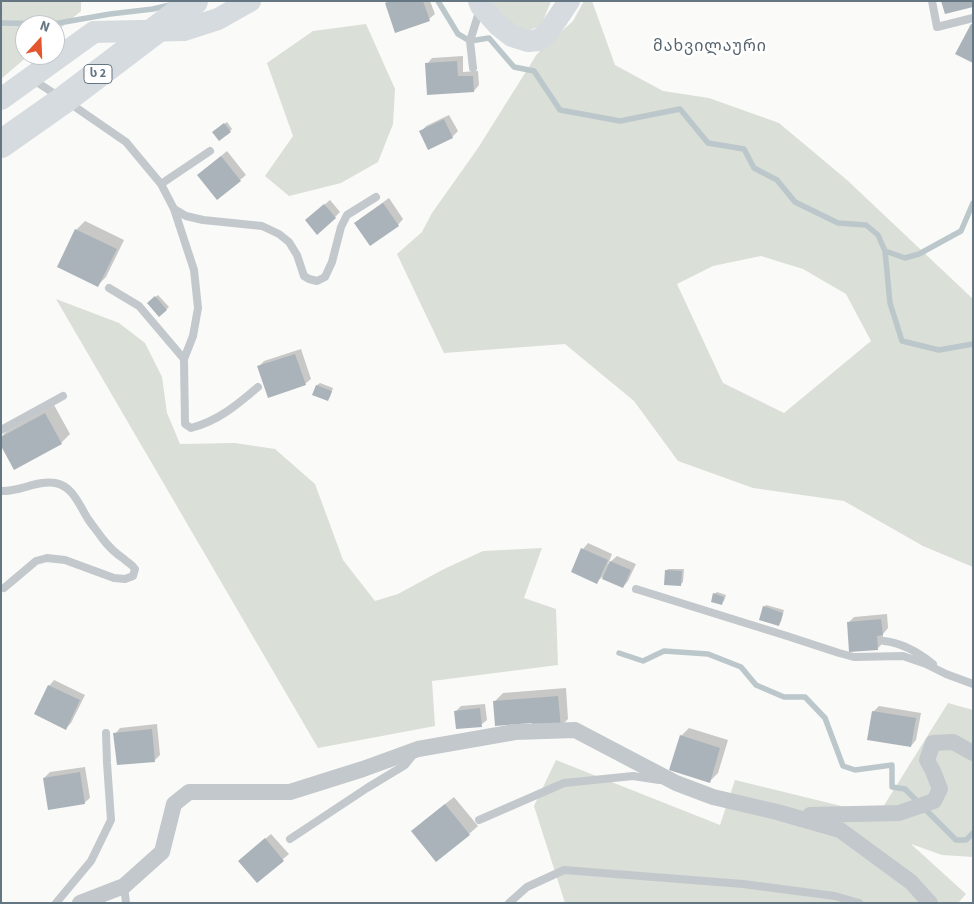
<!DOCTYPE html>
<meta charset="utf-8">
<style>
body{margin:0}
#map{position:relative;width:974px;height:904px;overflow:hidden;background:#fafaf8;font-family:"Source Sans 3",sans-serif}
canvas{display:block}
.frame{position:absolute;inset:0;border:2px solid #657683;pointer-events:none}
.north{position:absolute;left:15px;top:15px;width:50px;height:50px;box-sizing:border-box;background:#fff;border:1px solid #c1c8cd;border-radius:50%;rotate:20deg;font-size:14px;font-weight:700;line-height:20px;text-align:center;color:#657683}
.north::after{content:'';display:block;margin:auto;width:18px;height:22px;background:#e4572e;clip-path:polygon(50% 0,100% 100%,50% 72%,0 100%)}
</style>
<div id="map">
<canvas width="974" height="904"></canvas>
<div class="frame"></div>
<div class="north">N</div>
</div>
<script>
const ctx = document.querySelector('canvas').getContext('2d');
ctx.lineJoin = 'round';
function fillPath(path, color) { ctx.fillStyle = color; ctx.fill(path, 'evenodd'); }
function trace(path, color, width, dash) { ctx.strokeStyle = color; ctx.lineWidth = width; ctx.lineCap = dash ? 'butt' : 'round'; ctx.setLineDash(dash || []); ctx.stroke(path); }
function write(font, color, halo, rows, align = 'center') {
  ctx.font = font + ' "Source Sans 3","Noto Sans Georgian",sans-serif'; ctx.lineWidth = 5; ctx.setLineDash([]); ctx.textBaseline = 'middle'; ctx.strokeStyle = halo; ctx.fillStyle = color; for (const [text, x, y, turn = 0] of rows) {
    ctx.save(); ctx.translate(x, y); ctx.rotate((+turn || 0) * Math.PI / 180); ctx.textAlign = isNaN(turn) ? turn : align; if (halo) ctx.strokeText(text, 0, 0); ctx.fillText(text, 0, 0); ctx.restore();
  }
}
const green = new Path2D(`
 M1,1h80v10l-26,22v-8h-30v30h4l-28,24z
 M478,1h73l-10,25 -18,6z
 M584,1h8l23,64 48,26 46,7 70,25 68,57 126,119v268l-50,-21 -79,-45 -91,-13 -75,-27 -44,-60 -69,-57 -121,9 -47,-99 25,-22 10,-19 46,-65 59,-94 36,-33zM761,256l42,13 43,25 25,47 -87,72 -61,-30 -46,-99 36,-18z
 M366,24l29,65 -2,35 -15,38 -37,21 -52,13 -24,-20 28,-40 -26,-73 46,-32z
 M56,299l63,24 26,20 17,34 5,36 13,31 55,-1 40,6 40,35 28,76 32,41 23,-7 46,-25 39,-18 59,-3 -18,50 32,11 2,56 -126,16 3,45 -117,22z
 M948,703l25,7v147l-31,-2 -31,-11 55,50 -8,9h-393l-31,-97 22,-46 164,65 15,-45 143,35z`);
const shadow = new Path2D(`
 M389,1h41l5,13 -6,5 -43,-16z
 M463,56v16l15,-1 1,14 -5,6 -47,-27 5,-6z
 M449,115l9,16 -6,6 -31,-5 5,-6z
 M227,122l5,7 -2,2 -14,-1z
 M227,151l19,24 -29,24 -13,-29z
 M389,198l14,21 -5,6 -42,-2 5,-5z
 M330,200l10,12 -5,5 -23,-2z
 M85,221l39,19 -18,37 -8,8 -40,-19 18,-36z
 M158,295l11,12 -10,9 -10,-13z
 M301,349l10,30 -6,5 -46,-18 5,-5z
 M320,383l13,5 -3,9 -3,3 -13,-6 3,-9z
 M54,405l16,29 -9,9 -46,25 -14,-31 6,-6z
 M588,543l24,11 -4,10 9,-8 19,8 -8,17 -5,6 -21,-10 -5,5 -14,-33z
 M668,569h16l-1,13 -3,3 -14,-14z
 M717,592l9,3 -2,6 -2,2 -8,-9z
 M766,605l18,5 -3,12 -3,2 -14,-17z
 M887,614l1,14 -5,6v9l-5,5 -30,-25 6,-6z
 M54,680l31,15 -14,28 -5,5 -17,-42z
 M566,688l2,31 -8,8 -27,-5 -39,-20 9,-9z
 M485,704l2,16 -6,5 -25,-14 5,-5z
 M879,706l42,7 -5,27 -5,6 -38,-34z
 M157,724l3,31 -5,5 -40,-26 5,-6z
 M689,728l39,12 -10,33 -9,9 -28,-46z
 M85,767l5,31 -6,5 -40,-25 6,-6z
 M454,797l24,29 -9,8 -48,-11z
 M271,834l18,20 -32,28 -12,-26z`);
const stream = new Path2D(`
 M438,1l20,33 12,7 19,-3 25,29 20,4 26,39 60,11 60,-12 28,34 36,6 10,19 23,12 18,22 43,21 28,2 12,10 7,16 5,52 12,38 37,9 34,-6
 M1,23l52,1 57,-10 43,-5 17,-4
 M885,251l20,7 14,-4 42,-23 12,-28
 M619,653l24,8 21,-10 44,3 33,13 15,18 28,12h21l20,21 18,48 12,4 37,-5v22l13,2 51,51h10l7,-7`);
const building = new Path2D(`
 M390,1h33l7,20 -35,12 -10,-30z
 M941,1h32v6l-28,7z
 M971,24l2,1v38l-18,-9z
 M457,61l1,15h15l1,16 -47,3 -2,-32z
 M444,119l9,19 -25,12 -9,-19z
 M224,123l7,9 -12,9 -7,-9z
 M221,156l20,25 -24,19 -20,-25z
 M383,203l16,23 -29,20 -16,-23z
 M324,204l12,14 -19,17 -12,-15z
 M75,229l42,20 -19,38 -41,-20z
 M155,296l12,14 -8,7 -12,-14z
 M295,354l11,31 -38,13 -11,-32z
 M316,385l16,6 -4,10 -16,-6z
 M45,413l17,31 -48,26 -13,-24v-9z
 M581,548l27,12 -11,24 -26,-12z
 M610,561l21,9 -8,18 -21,-9z
 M665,570l17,1 -1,15 -17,-1z
 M713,593l11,4 -2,8 -11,-3z
 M763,606l20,7 -4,13 -20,-6z
 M881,619l2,16 -6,1 1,14 -29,2 -2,-30z
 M48,685l32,15 -14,30 -32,-16z
 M558,696l3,32 -29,3v-8l-37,3 -2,-25z
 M480,708l2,19 -26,2 -2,-18z
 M872,711l44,7 -5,29 -44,-7z
 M152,729l3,33 -38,3 -4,-32z
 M680,735l40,13 -10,35 -41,-13z
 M80,772l5,32 -37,6 -5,-32z
 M445,804l25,31 -34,27 -25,-31z
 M265,838l19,23 -27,22 -19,-22z`);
const lane = new Path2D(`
 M932,1l5,26 36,-9
 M473,68l-3,-27 10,-32
 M32,79l26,17
 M68,102l58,40 35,42 13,25 20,61 4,38 -5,28 -9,23 1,65 6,4c27,-7 46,-23 67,-41
 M161,184l49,-33
 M174,209l12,7 17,4 59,6 17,8 10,8 8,13 7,21 5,3 8,2 8,-4 7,-15 9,-35 6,-12 29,-18
 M109,288l30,18 45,53
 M1,430l62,-34
 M1,491c18,1 36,-11 54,-8 18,3 24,22 33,36 4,6 9,12 14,19 6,8 13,15 22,21 4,4 8,5 11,10l-2,7 -8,3 -11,-1 -49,-18 -18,-2 -11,3 -32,27
 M636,589l151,47 52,17 15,4 49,-1 23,8 20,10 27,10
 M884,641c19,2 34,11 49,23
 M479,820l85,-37 69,-7 26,4
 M290,839l77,-51 38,-23 8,-10
 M124,886l2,17
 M56,903l35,-42 20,-41 -4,-57 -1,-30
 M509,903l18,-16 37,-17 179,14 92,12 24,7`);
const street = new Path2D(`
 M810,815l89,-2 35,-12 6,-12 -7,-18 -6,-11 6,-17 20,-1 20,11
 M80,903l44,-17 38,-34 12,-48 15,-12h101l73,-23 55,-20 97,-17 60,-2 101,53 37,14 64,15 63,18 71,52 19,21`);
const secondary = new Path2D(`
 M479,1l2,5 17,19 14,11 16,5 11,-1 10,-9 20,-30
 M1,99l93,-67 90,-2 34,-11 32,-18`);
const highway = new Path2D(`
 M1,144l64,-45 129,-98`);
const shields = [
 [98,74,28]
];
const shieldNames = [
 ["ს 2",98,74]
];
const quarterNames = [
 ["მახვილაური",710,47]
];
fillPath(green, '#dadfd7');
fillPath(shadow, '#0003');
trace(stream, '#bbc7cb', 5.5);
fillPath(building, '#aab3b9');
trace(lane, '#c3c8cc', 8);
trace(street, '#c3c8cc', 16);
trace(secondary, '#d6dbdf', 22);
trace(highway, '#d6dbdf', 28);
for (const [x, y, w] of shields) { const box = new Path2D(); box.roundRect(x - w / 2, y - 9.5, w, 19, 4); ctx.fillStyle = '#fff'; ctx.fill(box); trace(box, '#657683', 1); }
write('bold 12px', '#657683', null, shieldNames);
ctx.letterSpacing = '1px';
write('16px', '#57646e', '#fff', quarterNames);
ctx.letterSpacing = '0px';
</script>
